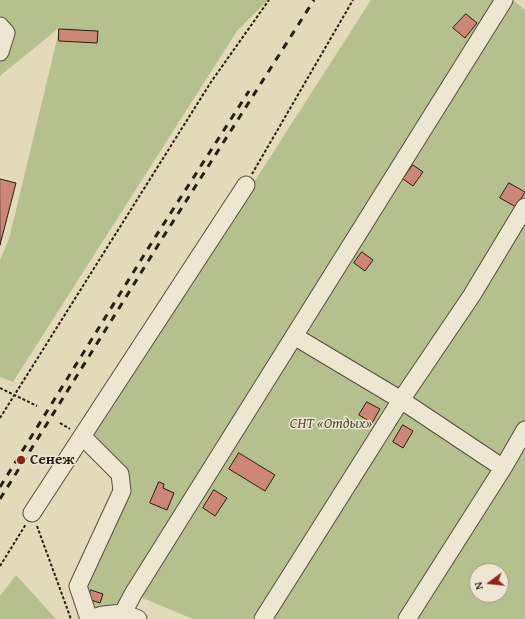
<!DOCTYPE html>
<meta charset="utf-8">
<style>
body{margin:0}
#map{position:relative;width:525px;height:619px;overflow:hidden;background:#e3dab9;font-family:"Gentium Book Plus",serif}
canvas{display:block}
.north{position:absolute;left:469px;top:563px;width:40px;height:40px;box-sizing:border-box;background:#ede7d2;border:1px solid #9f9687;border-radius:50%;rotate:255deg;font-size:11px;font-weight:700;line-height:16px;text-align:center;color:#2a1d16}
.north::after{content:'';display:block;margin:auto;width:14px;height:18px;background:#8f2418;clip-path:polygon(50% 0,100% 100%,50% 72%,0 100%)}
</style>
<div id="map">
<canvas width="525" height="619"></canvas>
<div class="north">N</div>
</div>
<script>
const ctx = document.querySelector('canvas').getContext('2d');
ctx.lineJoin = 'round';
function fillPath(path, color) { ctx.fillStyle = color; ctx.fill(path, 'evenodd'); }
function trace(path, color, width, dash) { ctx.strokeStyle = color; ctx.lineWidth = width; ctx.lineCap = dash ? 'butt' : 'round'; ctx.setLineDash(dash || []); ctx.stroke(path); }
function write(font, color, halo, rows, align = 'center') {
  ctx.font = font + ' "Gentium Book Plus",serif'; ctx.lineWidth = 3; ctx.setLineDash([]); ctx.textBaseline = 'middle'; ctx.strokeStyle = halo; ctx.fillStyle = color; for (const [text, x, y, turn = 0] of rows) {
    ctx.save(); ctx.translate(x, y); ctx.rotate((+turn || 0) * Math.PI / 180); ctx.textAlign = isNaN(turn) ? turn : align; if (halo) ctx.strokeText(text, 0, 0); ctx.fillText(text, 0, 0); ctx.restore();
  }
}
const green = new Path2D(`
 M0,0h268l-31,31 -224,351 -13,-5v-117l9,-21 51,-212 -60,49z
 M371,0h142l12,10v609h-332l-60,-25 -13,14 -31,2 -5,-30 40,-108 -31,-39zM477,571h24v24h-24z
 M16,575l40,44h-56v-23z`);
const building = new Path2D(`
 M466,14l11,9 -12,15 -12,-10z
 M59,29l39,2 -1,12 -38,-2z
 M413,165l10,7 -10,14 -10,-7z
 M0,179l16,4 -16,62z
 M509,183l16,9 -9,15 -16,-9z
 M362,252l11,8 -8,11 -11,-8z
 M367,402l13,7 -8,14 -13,-8z
 M403,425l10,6 -10,17 -10,-6z
 M239,453l36,22 -10,16 -36,-22z
 M159,482l5,2 -1,4 11,5 -7,17 -17,-7z
 M214,490l13,8 -12,18 -12,-8z
 M91,590l12,4 -3,9 -12,-4z`);
const path = new Path2D(`
 M252,174l101,-174
 M0,388l37,18
 M0,418l211,-336 58,-82
 M60,423l10,6
 M37,526l34,93
 M0,566l26,-42`);
const minor = new Path2D(`
 M0,26l6,7 -6,19
 M294,336l107,64 102,68
 M82,436l38,38 2,17 -44,95 11,33
 M32,513l214,-328
 M123,613l10,-19 371,-594
 M89,619l14,-4 20,-2 15,6
 M263,619l138,-219 71,-105 53,-88
 M407,619l96,-151 22,-38`);
const rail = new Path2D(`
 M0,487l154,-248 95,-148
 M0,499l121,-194 39,-63 154,-242`);
const markers = [
 [21,460,5,"#8f2418"]
];
const parkNames = [
 ["СНТ «Отдых»",331,424]
];
const poiNames = [
 ["Сенеж",30,460]
];
fillPath(green, '#b6bf8e');
fillPath(building, '#cc8776');
trace(building, '#2a1d16', 1);
trace(minor, '#584c3f', 19);
trace(path, '#2a1d16', 2, [3, 2]);
trace(minor, '#ede7d2', 17);
trace(rail, '#2a1d16', 3, [7, 7]);
for (const [x, y, r, color] of markers) { const dot = new Path2D(); dot.arc(x, y, r, 0, 2 * Math.PI); ctx.fillStyle = color; ctx.fill(dot); trace(dot, '#ede7d2', 1.5); }
write('italic 15px', '#544e3a', '#ede7d2', parkNames);
write('bold 15px', '#2a1d16', '#ede7d2', poiNames, 'left');
</script>
